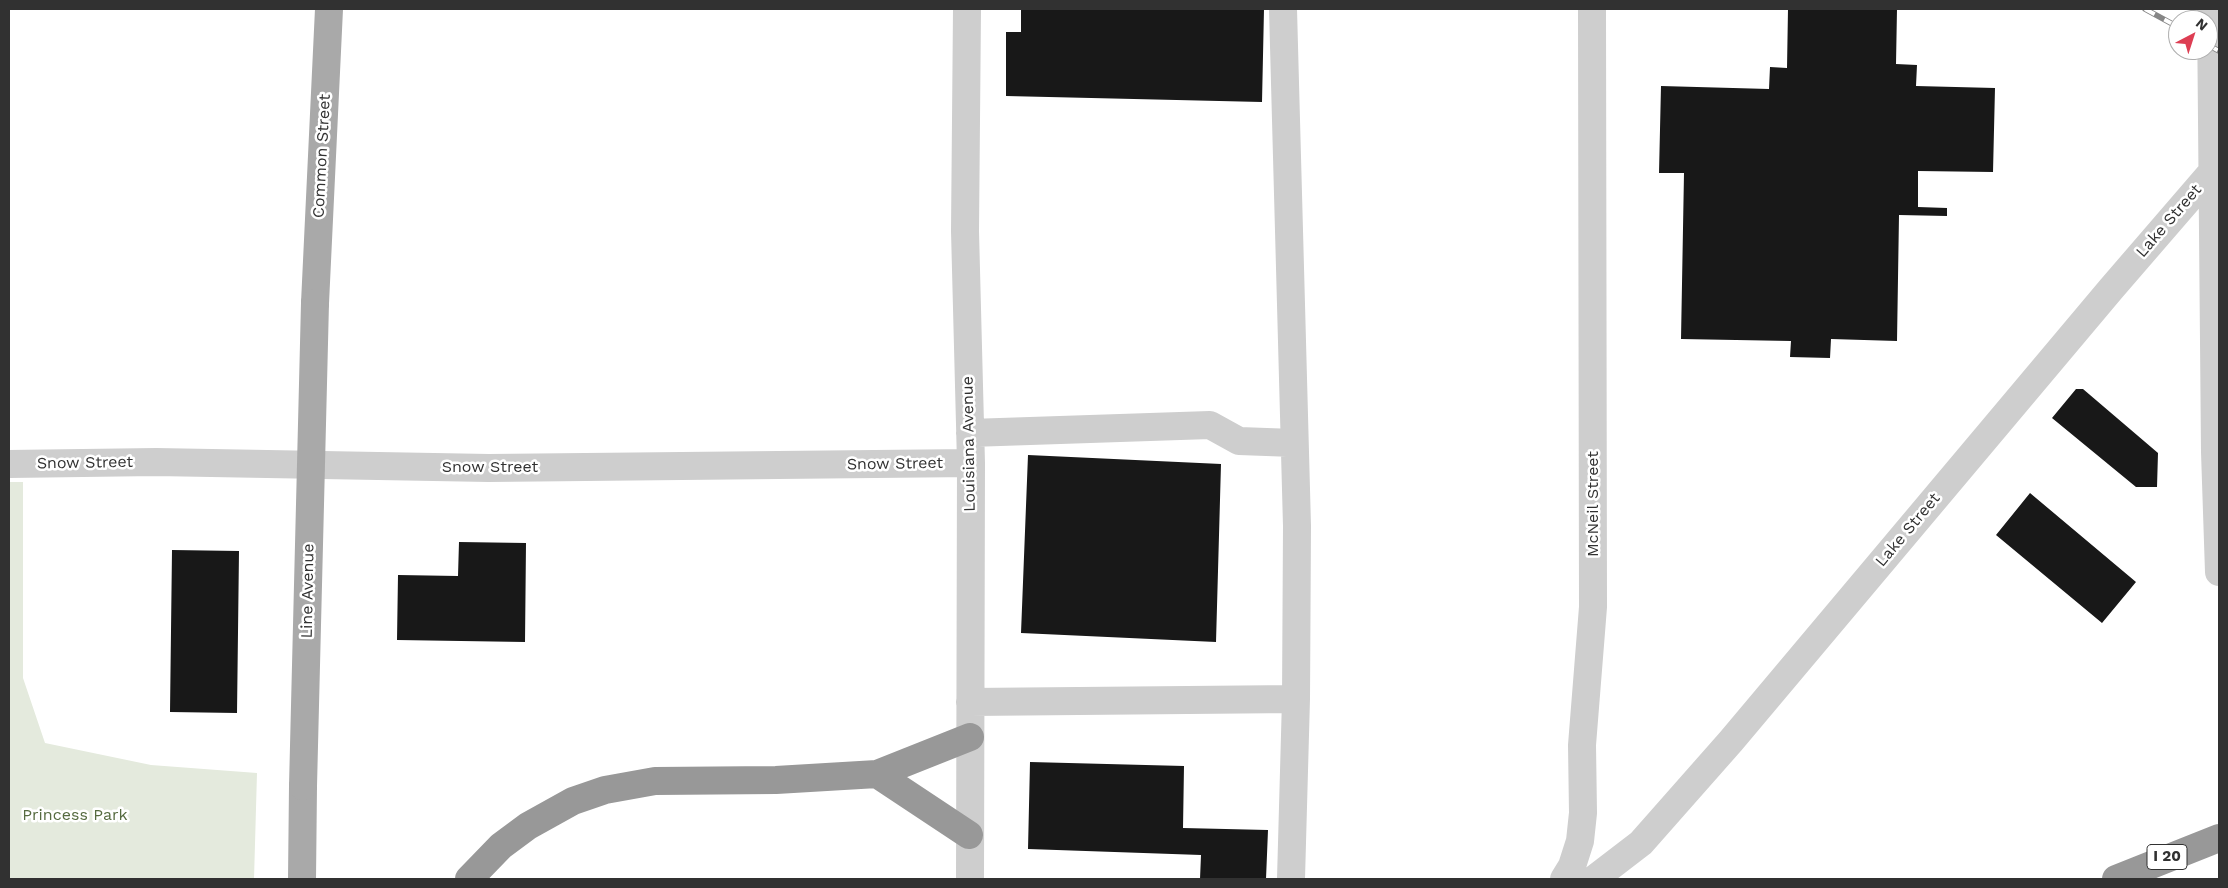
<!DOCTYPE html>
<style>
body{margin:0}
#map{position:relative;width:2228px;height:888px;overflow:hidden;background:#fff;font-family:"Work Sans",sans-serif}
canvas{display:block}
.frame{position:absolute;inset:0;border:10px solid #313131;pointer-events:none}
.north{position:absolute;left:2168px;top:10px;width:50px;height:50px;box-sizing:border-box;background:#fff;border:1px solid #adadad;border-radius:50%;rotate:40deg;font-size:14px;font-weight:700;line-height:20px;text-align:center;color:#313131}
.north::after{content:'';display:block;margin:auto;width:18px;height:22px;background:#dd3e53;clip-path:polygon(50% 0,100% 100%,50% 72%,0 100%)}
</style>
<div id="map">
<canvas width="2228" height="888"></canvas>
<div class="frame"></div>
<div class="north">N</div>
</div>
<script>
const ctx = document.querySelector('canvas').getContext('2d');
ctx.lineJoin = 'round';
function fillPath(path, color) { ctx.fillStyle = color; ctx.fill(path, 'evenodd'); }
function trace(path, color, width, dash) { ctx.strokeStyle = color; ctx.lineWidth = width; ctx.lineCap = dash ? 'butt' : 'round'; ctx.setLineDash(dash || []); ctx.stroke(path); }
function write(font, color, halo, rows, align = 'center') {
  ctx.font = font + ' "Work Sans",sans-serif'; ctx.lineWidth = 5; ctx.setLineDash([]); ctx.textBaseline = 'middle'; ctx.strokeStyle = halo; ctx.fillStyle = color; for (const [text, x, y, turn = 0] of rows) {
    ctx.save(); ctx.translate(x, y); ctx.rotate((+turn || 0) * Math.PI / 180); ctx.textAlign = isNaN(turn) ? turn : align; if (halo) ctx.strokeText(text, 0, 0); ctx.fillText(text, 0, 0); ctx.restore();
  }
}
const green = new Path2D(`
 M9,482h14v196l22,65 106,22 106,8 -3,106h-245z`);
const building = new Path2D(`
 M1021,9h243l-2,93 -256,-6v-64h15z
 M1788,9h109l-1,55 21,1 -1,21 79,2 -2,84 -75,-1v36l29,1v8l-48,-1 -2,126 -66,-2 -1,19 -40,-1 1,-16 -110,-2 3,-166h-25l2,-87 108,3 1,-22 17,1z
 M2076,389h7l75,64 -1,34h-21l-84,-69z
 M1028,455l193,9 -5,178 -195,-9z
 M2030,493l106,89 -34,41 -106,-88z
 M459,542l67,1 -1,99 -128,-2 1,-65 60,1z
 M172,550l67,1 -2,162 -67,-1z
 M1030,762l154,4 -1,62 85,2 -2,49h-66l1,-24 -173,-6z`);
const minor = new Path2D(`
 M967,9l-2,222 6,232 -1,416
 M1283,9l14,517 -1,173 -5,180
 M2211,9l4,443 4,120
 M970,433l240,-8 29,16 55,2
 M9,464l147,-2 333,6 482,-5
 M970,702l326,-3
 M1564,879l8,-13 8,-25 3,-28 -1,-68 11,-138 -1,-598
 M1594,879l47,-36 90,-102 380,-452 101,-117`);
const major = new Path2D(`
 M315,303l14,-294
 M302,879l1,-93`);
const highway = new Path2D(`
 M877,774l92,61
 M469,879l32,-33 27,-20 45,-25 32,-11 50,-9 121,-1 101,-6 93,-37
 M2116,879l103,-41`);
const rail = new Path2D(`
 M2145,9l33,18
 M2208,45l11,6`);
const majorBridge = new Path2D(`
 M303,786l12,-483`);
const shields = [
 [2167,857,40]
];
const shieldNames = [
 ["I 20",2167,857]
];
const streetNames = [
 ["Common Street",322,156,-87],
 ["Lake Street",2169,221,-49],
 ["Louisiana Avenue",969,444,-91],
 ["Snow Street",85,463,-1],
 ["Snow Street",895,464,-1],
 ["Snow Street",490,467],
 ["McNeil Street",1593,504,-90],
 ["Lake Street",1908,530,-50],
 ["Line Avenue",308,591,-89]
];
const parkNames = [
 ["Princess Park",75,815]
];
fillPath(green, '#e4eadd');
fillPath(building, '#181818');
trace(minor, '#cecece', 28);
trace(major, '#a9a9a9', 28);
trace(highway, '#989898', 28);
trace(rail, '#868686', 5.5);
trace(rail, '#fff', 4, [11]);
trace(majorBridge, '#a9a9a9', 28);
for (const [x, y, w] of shields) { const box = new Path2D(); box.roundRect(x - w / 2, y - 12.5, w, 25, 4); ctx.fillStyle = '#fff'; ctx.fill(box); trace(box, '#313131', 1); }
write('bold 15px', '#313131', null, shieldNames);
write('16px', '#313131', '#fff', streetNames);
write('16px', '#566b40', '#fff', parkNames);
</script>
